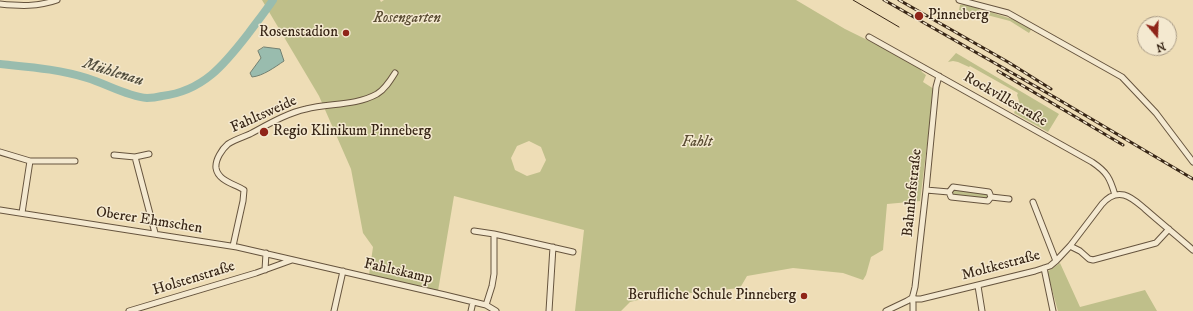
<!DOCTYPE html>
<meta charset="utf-8">
<style>
body{margin:0}
#map{position:relative;width:1193px;height:311px;overflow:hidden;background:#eeddb6;font-family:"IM FELL DW Pica",serif}
canvas{display:block}
.north{position:absolute;left:1137px;top:16px;width:40px;height:40px;box-sizing:border-box;background:#f4e9d0;border:1px solid #a99b86;border-radius:50%;rotate:161deg;font-size:11px;font-weight:700;line-height:16px;text-align:center;color:#382616}
.north::after{content:'';display:block;margin:auto;width:14px;height:18px;background:#8f2418;clip-path:polygon(50% 0,100% 100%,50% 72%,0 100%)}
</style>
<div id="map">
<canvas width="1193" height="311"></canvas>
<div class="north">N</div>
</div>
<script>
const ctx = document.querySelector('canvas').getContext('2d');
ctx.lineJoin = 'round';
function fillPath(path, color) { ctx.fillStyle = color; ctx.fill(path, 'evenodd'); }
function trace(path, color, width, dash) { ctx.strokeStyle = color; ctx.lineWidth = width; ctx.lineCap = dash ? 'butt' : 'round'; ctx.setLineDash(dash || []); ctx.stroke(path); }
function write(font, color, halo, rows, align = 'center') {
  ctx.font = font + ' "IM FELL DW Pica",serif'; ctx.lineWidth = 3; ctx.setLineDash([]); ctx.textBaseline = 'middle'; ctx.strokeStyle = halo; ctx.fillStyle = color; for (const [text, x, y, turn = 0] of rows) {
    ctx.save(); ctx.translate(x, y); ctx.rotate((+turn || 0) * Math.PI / 180); ctx.textAlign = isNaN(turn) ? turn : align; if (halo) ctx.strokeText(text, 0, 0); ctx.fillText(text, 0, 0); ctx.restore();
  }
}
const green = new Path2D(`
 M262,0h118l1,2 3,-2h412l49,29 73,36 4,7 4,3 -3,7 11,7 -14,112 -33,3 -4,46 -12,7 -5,18 -3,5 -20,-7 -50,-5 -46,8 -7,12 -90,9 -20,5 -9,9h-46l9,-81 -130,-34 -16,95 -69,-16 4,-28 -10,-14 -12,-64 -32,-73zM529,141l12,6 5,13 -6,12 -13,4 -12,-6 -4,-12 6,-12z
 M960,5c6,-1 18,2 22,7l-4,6 -2,1 -17,-9z
 M990,12l28,9 14,7 -3,5 -19,-12 -23,-6v-2z
 M956,53l103,61 -11,18 -34,-19 5,-12 -2,-6 1,-2 -48,-27 -1,1 -11,-5 -5,-1 -5,1z
 M955,189l32,4 2,4 -1,2 -35,-4 -1,-3z
 M1060,263l20,44 65,-17 12,21h-99l-11,-39z`);
const water = new Path2D(`
 M264,47l16,2 4,12c-9,6 -21,15 -32,16l-2,-4 11,-15 -3,-7z`);
const river = new Path2D(`
 M0,64c29,3 59,5 87,14 20,6 39,18 60,20 5,0 11,-1 15,-2 41,-5 62,-31 86,-62 8,-11 17,-22 25,-34`);
const minor = new Path2D(`
 M959,0l49,13 114,64 34,36 37,49
 M0,4c19,2 38,3 57,-4
 M869,37l223,125c15,10 18,16 23,33
 M0,152l30,9h45
 M114,155l21,2 14,-3
 M135,157l20,76
 M926,190l23,2
 M949,192l4,-5 36,5 2,5
 M949,192l2,5 37,4 3,-4
 M991,197l18,2
 M1033,202l23,59
 M0,210l237,37 208,48 41,10 10,6
 M22,213l8,-52
 M474,231l20,3 79,18
 M233,246l10,-45 1,-11c-9,-6 -26,-9 -28,-22 -1,-8 6,-19 12,-24 6,-4 15,-7 22,-10 17,-9 37,-21 56,-25 23,-6 49,-3 71,-15 8,-5 13,-13 18,-21
 M1070,246l10,5 9,8 4,1 63,-17 13,-14
 M1044,268l9,43
 M265,270l1,-17
 M978,286l4,25
 M912,298l4,1h5l114,-28 15,-5 6,-5 14,-15 32,-42c6,-7 14,-11 22,-9 8,2 15,9 21,14 16,14 32,27 48,41
 M486,305l6,-19 2,-12v-40
 M129,311l127,-38 36,-13
 M334,311l9,-40
 M471,311l2,-9
 M549,311l4,-64
 M886,311l21,-10 5,-3
 M913,311v-8l-1,-5 1,-3 2,-8 11,-97 10,-103 3,-11`);
const tram = new Path2D(`
 M853,0l46,27`);
const rail = new Path2D(`
 M884,0l172,98 137,81
 M899,0l109,62 43,27
 M998,71l125,74`);
const markers = [
 [919,16,5,"#8f2418"],
 [346,33,4,"#8f2418"],
 [264,132,5,"#8f2418"],
 [804,296,4,"#8f2418"]
];
const poiNames = [
 ["Pinneberg",928,16],
 ["Rosenstadion",338,33,"right"],
 ["Regio Klinikum Pinneberg",273,132],
 ["Berufliche Schule Pinneberg",796,296,"right"]
];
const parkNames = [
 ["Rosengarten",407,19],
 ["Fahlt",697,143]
];
const streetNames = [
 ["Rockvillestraße",1005,100,30],
 ["Fahltsweide",264,115,-24],
 ["Bahnhofstraße",913,193,-84],
 ["Oberer Ehmschen",149,221,9],
 ["Moltkestraße",1001,266,-15],
 ["Fahltskamp",398,272,13],
 ["Holstenstraße",194,279,-17]
];
const waterNames = [
 ["Mühlenau",113,73,17]
];
fillPath(green, '#bfbf8a');
fillPath(water, '#99bcae');
trace(water, '#728071', 1);
trace(river, '#99bcae', 8);
trace(minor, '#66543e', 7);
trace(minor, '#f4e9d0', 5);
trace(tram, '#382616', 1);
trace(rail, '#382616', 3);
trace(rail, '#f4e9d0', 1.5, [4.5]);
for (const [x, y, r, color] of markers) { const dot = new Path2D(); dot.arc(x, y, r, 0, 2 * Math.PI); ctx.fillStyle = color; ctx.fill(dot); trace(dot, '#f4e9d0', 1.5); }
write('15px', '#382616', '#f4e9d0', poiNames, 'left');
write('italic 15px', '#5a4c33', '#f4e9d0', parkNames);
write('15px', '#382616', '#f4e9d0', streetNames);
write('italic 16px', '#504c3c', '#f4e9d0', waterNames);
</script>
